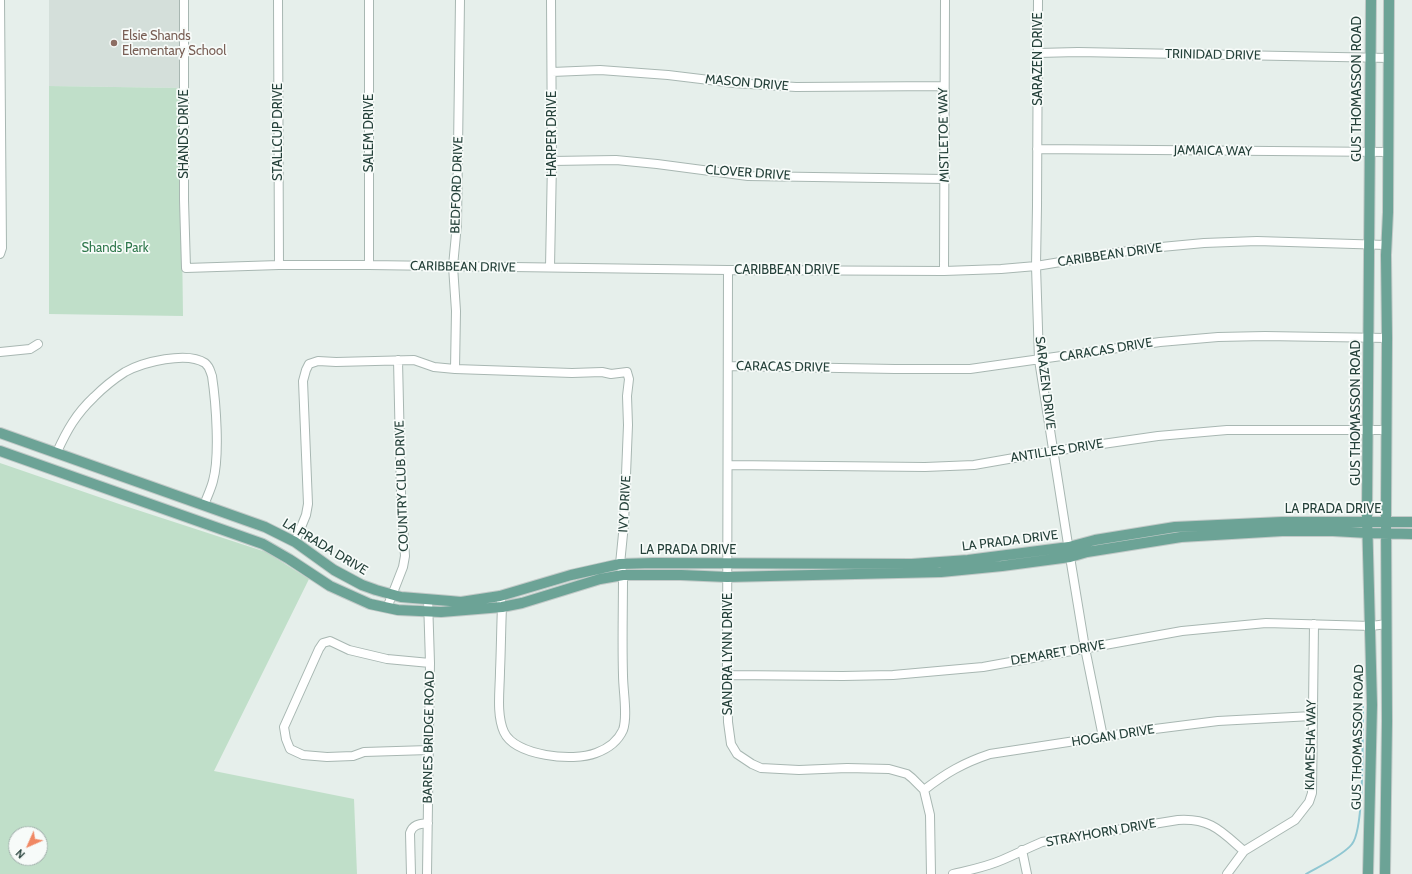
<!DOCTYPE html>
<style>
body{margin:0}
#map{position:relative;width:1412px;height:874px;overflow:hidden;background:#e6efeb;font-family:Cabin,sans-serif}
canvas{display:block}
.north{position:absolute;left:8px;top:826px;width:40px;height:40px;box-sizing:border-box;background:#f7fbf9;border:1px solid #a3b1ad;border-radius:50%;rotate:225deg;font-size:11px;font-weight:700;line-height:16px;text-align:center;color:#25413a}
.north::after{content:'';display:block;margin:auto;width:14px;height:18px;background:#f08863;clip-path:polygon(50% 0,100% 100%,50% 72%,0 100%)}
</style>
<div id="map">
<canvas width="1412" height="874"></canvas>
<div class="north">N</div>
</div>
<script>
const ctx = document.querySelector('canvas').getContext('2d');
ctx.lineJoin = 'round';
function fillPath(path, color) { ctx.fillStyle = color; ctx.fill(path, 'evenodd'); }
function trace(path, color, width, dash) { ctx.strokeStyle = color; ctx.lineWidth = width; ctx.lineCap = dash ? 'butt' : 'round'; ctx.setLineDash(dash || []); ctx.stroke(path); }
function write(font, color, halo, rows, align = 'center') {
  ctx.font = font + ' Cabin,sans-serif'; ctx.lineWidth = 3.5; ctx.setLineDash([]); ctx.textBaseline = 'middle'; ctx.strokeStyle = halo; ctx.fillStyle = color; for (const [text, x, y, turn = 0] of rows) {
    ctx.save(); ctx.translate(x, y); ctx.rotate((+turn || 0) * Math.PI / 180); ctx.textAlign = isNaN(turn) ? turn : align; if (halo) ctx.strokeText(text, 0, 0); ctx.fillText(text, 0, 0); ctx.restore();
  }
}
const built = new Path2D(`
 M49,0h130l1,88 -131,-2z`);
const green = new Path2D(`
 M49,86l131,2 3,228 -134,-2z
 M0,463l122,42 144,47 43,27 -95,192 140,28 3,75h-357zM16,834h24v24h-24z`);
const stream = new Path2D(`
 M1306,874c12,-7 38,-19 46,-30 13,-16 10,-111 11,-137`);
const minor = new Path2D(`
 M184,0v200l2,68 93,-3h90l359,5 216,1 57,-2 35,-3 104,-17 64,-6 53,-2 129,4
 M278,0l1,265
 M369,0v265
 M1038,0l-1,206 -1,60 3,94 31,197 15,91 18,89
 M1038,53l40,-1 311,6
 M552,72l48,-2 68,5 66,8 62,4 148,-1
 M1037,149l351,3
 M552,161l64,-1 41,4 91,12 197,3
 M0,254l2,-6 -2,-248
 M550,267l2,-106 -1,-161
 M728,270l-1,405 1,47 3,22 6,10 15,10 9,4 38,2 48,-2 42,1 18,5 5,4 12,12 6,25 1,59
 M944,271l1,-271
 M0,352l30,-3 8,-5
 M729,366l166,3h75l190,-27 58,-5 47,-1 122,2
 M455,369l1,-58 -3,-45 4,-42 3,-224
 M57,452c10,-22 19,-38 37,-55 9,-9 20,-18 31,-25 18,-10 62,-21 80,-9 5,4 5,8 7,13 4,27 8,80 1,105 -2,8 -6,16 -9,24
 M728,465l197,2 49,-2 80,-14 104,-15 69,-6h160
 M295,542l11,-27 2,-11 -5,-123 3,-11 3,-6 9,-3 18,1 78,-2 20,7 21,2 117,4 30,-1 9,2 16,-2 2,7 -2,17 1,29 -4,99 -4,40 3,11c0,34 -1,67 0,100 0,16 5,41 0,55 -5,11 -16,19 -27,23 -23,9 -81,3 -92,-21 -8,-18 -4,-43 -4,-61 1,-21 1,-42 2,-64l-2,-11
 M387,608l16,-41 2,-11 -4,-62 -3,-134
 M727,675l116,1 50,-1 90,-8 199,-36 84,-8 105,3 16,-2
 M429,750l-65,2 -11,4 -26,1 -24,-2 -13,-6 -4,-10 -2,-12 35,-78 4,-6 7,-2 19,9 38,9 43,4
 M924,790c22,-17 39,-27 66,-36l157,-24 71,-9 94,-5
 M1022,850l5,24
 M411,874l-1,-41c3,-9 10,-9 18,-10
 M427,874l3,-211 -2,-64
 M953,874c17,-4 33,-7 49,-14 14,-6 26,-12 40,-18l136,-22c33,-2 43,11 66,31
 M1227,874l17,-23 51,-31 14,-18 3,-9 2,-169`);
const major = new Path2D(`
 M0,433l265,94 30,15 39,28 28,15 14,5 25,7 49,4 11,1 39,-6 71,-21 49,-11 33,-1 259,1 56,-4 101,-13 26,-7 80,-13 107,-5h130
 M0,451l263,93 26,15 41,27 40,18 28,6 43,2 61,-5 20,-4 78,-24 23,-4h58l46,2 214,-5 61,-6 68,-9 17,-5 94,-15 101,-6h51l35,2 44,1
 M1368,874l4,-169 -5,-190 4,-515
 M1385,874l2,-153 -1,-205 1,-178 -1,-83 2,-43 1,-212`);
const markers = [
 [114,43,4,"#8d6e63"]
];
const educationNames = [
 ["Elsie Shands",122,36],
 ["Elementary School",122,51]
];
const streetNames = [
 ["TRINIDAD DRIVE",1213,55,1],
 ["SARAZEN DRIVE",1038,59,-90],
 ["MASON DRIVE",747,83,5],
 ["GUS THOMASSON ROAD",1357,89,-90],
 ["STALLCUP DRIVE",278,132,-90],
 ["SALEM DRIVE",369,133,-90],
 ["SHANDS DRIVE",184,134,-90],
 ["HARPER DRIVE",552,134,-90],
 ["MISTLETOE WAY",944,135,-91],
 ["JAMAICA WAY",1213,151,1],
 ["CLOVER DRIVE",748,173,4],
 ["BEDFORD DRIVE",457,185,-88],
 ["CARIBBEAN DRIVE",1110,255,-8],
 ["CARIBBEAN DRIVE",463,267,1],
 ["CARIBBEAN DRIVE",787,270],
 ["CARACAS DRIVE",1106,350,-9],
 ["CARACAS DRIVE",783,367,1],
 ["SARAZEN DRIVE",1045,383,83],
 ["GUS THOMASSON ROAD",1356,413,-90],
 ["ANTILLES DRIVE",1057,451,-9],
 ["COUNTRY CLUB DRIVE",402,486,-92],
 ["IVY DRIVE",625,504,-87],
 ["LA PRADA DRIVE",1333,509],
 ["LA PRADA DRIVE",1010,541,-7],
 ["LA PRADA DRIVE",325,547,31],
 ["LA PRADA DRIVE",688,550],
 ["DEMARET DRIVE",1058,653,-10],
 ["SANDRA LYNN DRIVE",728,654,-90],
 ["HOGAN DRIVE",1113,736,-9],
 ["BARNES BRIDGE ROAD",429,737,-89],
 ["GUS THOMASSON ROAD",1358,737,-89],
 ["KIAMESHA WAY",1311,745,-89],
 ["STRAYHORN DRIVE",1101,833,-10]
];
const parkNames = [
 ["Shands Park",115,248]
];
fillPath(built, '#d4dfda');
fillPath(green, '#c0dfc9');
trace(stream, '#90c7d2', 2);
trace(minor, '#a8b7b2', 10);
trace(major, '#c2cac8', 12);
trace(minor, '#fff', 8);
trace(major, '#6ca396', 10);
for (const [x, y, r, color] of markers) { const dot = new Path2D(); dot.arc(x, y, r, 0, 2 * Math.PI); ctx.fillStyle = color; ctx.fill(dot); trace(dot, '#f7fbf9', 1.5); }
write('13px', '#785e54', '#f7fbf9', educationNames, 'left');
write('13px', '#25413a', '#f7fbf9', streetNames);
write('13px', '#2f784c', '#f7fbf9', parkNames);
</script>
